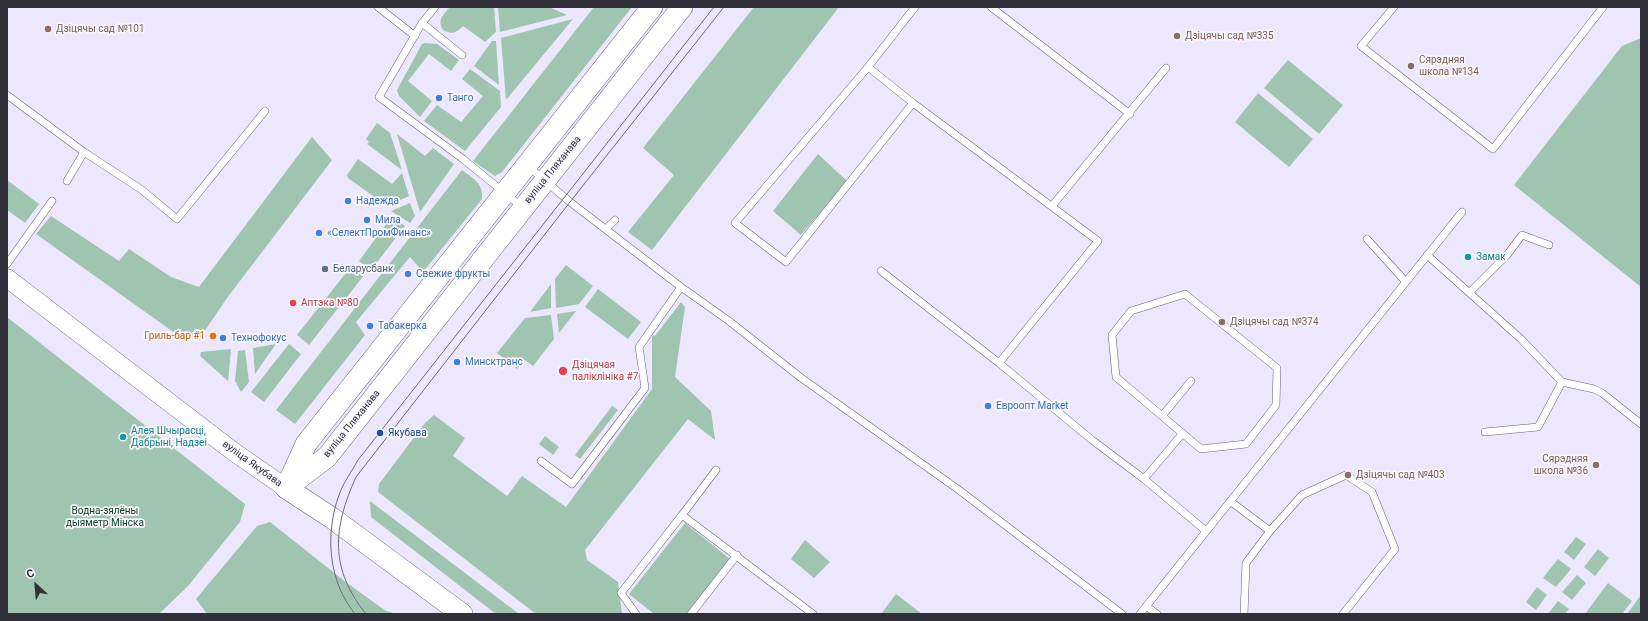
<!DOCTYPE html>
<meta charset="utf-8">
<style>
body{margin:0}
#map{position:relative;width:1648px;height:621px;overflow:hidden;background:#ece7fd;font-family:Roboto,sans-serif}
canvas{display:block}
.frame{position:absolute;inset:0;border:8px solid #312f3a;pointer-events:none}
.north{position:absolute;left:16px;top:565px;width:40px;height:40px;-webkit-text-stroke:3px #f8f7fc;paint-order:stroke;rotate:334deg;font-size:11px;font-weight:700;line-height:16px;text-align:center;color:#312f3a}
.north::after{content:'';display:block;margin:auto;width:14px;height:18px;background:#312f3a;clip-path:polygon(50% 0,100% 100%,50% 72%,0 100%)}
</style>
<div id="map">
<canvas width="1648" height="621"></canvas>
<div class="frame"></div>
<div class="north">С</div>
</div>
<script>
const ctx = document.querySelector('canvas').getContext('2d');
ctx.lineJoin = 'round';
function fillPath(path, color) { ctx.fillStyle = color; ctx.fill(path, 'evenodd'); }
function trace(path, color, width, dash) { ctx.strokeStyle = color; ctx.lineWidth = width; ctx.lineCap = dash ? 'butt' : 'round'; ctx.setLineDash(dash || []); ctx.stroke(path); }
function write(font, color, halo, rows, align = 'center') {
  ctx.font = font + ' Roboto,sans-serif'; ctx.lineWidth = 3.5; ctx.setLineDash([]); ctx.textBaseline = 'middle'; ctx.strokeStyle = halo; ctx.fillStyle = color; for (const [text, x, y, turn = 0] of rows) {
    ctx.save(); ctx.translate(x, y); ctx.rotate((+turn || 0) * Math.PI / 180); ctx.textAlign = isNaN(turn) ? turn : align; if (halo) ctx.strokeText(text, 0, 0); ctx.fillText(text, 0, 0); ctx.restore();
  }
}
const green = new Path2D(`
 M450,7h44l2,25 -11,10 -22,-16c-7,7 -11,9 -20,4 -6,-10 0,-15 7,-23z
 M498,7h51l18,8 -67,17z
 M594,7h38l-130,165 -7,4 -22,-15z
 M754,7h85l-187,243 -24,-18 46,-57 -31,-27z
 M573,19l-67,81 -5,-62z
 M1641,38v249l-127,-102 108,-139z
 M492,41h4l3,44 -25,-19z
 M425,43l12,1 22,16 -8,11 -22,-17 -21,27 24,20 -12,16 -21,-21 -2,-6 25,-46z
 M1288,60l55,45 -24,29 -55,-46z
 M470,69l30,22 1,16 -36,44 -41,-30 13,-16 24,17 22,-26 -21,-17z
 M1258,93l55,46 -24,28 -54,-45z
 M377,123l13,10 12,37 -35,-26 2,-2 -3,-3z
 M397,134l28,22 8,-8 21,16 -34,48z
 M312,137l20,23 -105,138 -27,40 -21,-2 -143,-102 15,-18 68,45 10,-12 42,28 28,10z
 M818,154l29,27 -46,54 -28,-24z
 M358,159l34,25 10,-11 7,23 -22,10 -39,-28 -1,-3z
 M462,170c11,8 22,14 20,29l-59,73 -13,-15 -54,65 9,13 -70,89 -19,-14z
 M7,180l32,24 -14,19 -18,-13z
 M410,203l5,13 -5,7 -19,-12z
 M392,216l13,10 -34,44 -12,-9z
 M353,264l12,10 -56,71 -12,-10z
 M566,265l27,21 -14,18 -23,4 -1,-29z
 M551,284v24l-21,4z
 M598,289l43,33 -13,17 -43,-32z
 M681,302l4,5 -10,70 36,34 4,29 -27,-21 -103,131 2,10 31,22 4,32h-86l-158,-122 1,-8 46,-61 9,-8 31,23 -12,18 54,40 15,-20 44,31 86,-118v-52l1,-2 2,1z
 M576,311l-17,22 -2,-19z
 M551,315l3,24 -21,27 -8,-6 -8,9 -20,-16 28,-35z
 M7,317l238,187 -5,18 -52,64 -29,28h-152z
 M276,344l-21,30 -2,-26z
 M289,344l12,10 -37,48 -13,-10z
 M231,349l-3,32 -28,-25 1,-4z
 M245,350l4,32 -8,10 -6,-11 3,-30z
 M612,406l6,4 -38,49 -5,-4z
 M545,436l14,11 -6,8 -14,-11z
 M370,501l149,113h-23l-125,-97z
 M270,522l77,61 39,28 11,3h-190l-11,-15 61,-73z
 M685,523l45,36 -44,55h-32l-25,-20z
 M1576,537l10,7 -12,16 -10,-8z
 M805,540l25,22 -16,16 -23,-19z
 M1598,549l11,9 -14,18 -11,-9z
 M1558,559l13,10 -15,18 -13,-9z
 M1577,575l9,8 -14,17 -10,-8z
 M1608,583l24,18 -10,13h-37z
 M1537,587l10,8 -11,15 -10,-8z
 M896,594l26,20h-41z
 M1641,595v19h-14z
 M1558,601l11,8 -4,5h-17z`);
const service = new Path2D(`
 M378,7l37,29
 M435,7l-13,16 -43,74 84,62 59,48
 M991,7l139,107
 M1394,7l-33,39 132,103 110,-142
 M422,23l40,32
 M868,67l45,36 -127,159 -51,-39 133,-156 47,-60
 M7,95l77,57 58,38 35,29 88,-108
 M529,167l41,35 111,85 48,34 71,56 159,113 163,124
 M67,181l17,-29
 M1052,206l114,-138
 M606,229l9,-9
 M1367,239l39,43
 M1427,255l94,84 41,43 32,7 8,4 39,31
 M7,264l45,-63
 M881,271l118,92 99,-122 -185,-138
 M1470,292l37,-37 15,-20 27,10
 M1185,294l92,74 -1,37 -30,39 -45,5 -85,-72 -4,-42 19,-24z
 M999,363l93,77 52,39
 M1162,416l29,-35
 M1485,432l53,-5 24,-45
 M1183,433l-39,46 62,52
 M541,461l31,23 73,-96 -6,-41 42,-60
 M716,470l-34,45 131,99
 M1230,501l40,30
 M1146,606l11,8
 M636,614l-15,-21 61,-78
 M691,614l46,-59
 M1140,614l322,-402
 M1244,614l2,-51 24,-32 32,-36 44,-20 26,17 23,57 -52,65`);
const tertiary = new Path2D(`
 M7,278l227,174 52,36`);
const secondary = new Path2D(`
 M287,486l19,-42 346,-437
 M286,488l41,-31 355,-450
 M286,488l46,30 130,96`);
const tram = new Path2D(`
 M355,614c-27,-33 -30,-80 -16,-119 4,-12 13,-24 19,-35l356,-453
 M366,614c-37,-46 -33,-86 -10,-137l214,-275 154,-195`);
const markers = [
 [48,29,4,"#8d6e63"],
 [1177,36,4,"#8d6e63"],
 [1411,66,4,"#8d6e63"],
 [439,98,4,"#3f7fe0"],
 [348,201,4,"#3f7fe0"],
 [367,220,4,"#3f7fe0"],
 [319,233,4,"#3f7fe0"],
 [1468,257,4,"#0f9aa8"],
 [325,269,4,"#5c6f8a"],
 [408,274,4,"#3f7fe0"],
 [293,303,4,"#e0444e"],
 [1222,322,4,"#8d6e63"],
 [370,326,4,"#3f7fe0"],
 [213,336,4,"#e8710a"],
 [223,338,4,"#3f7fe0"],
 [457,362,4,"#3f7fe0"],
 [563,371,5,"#e0444e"],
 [988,406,4,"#3f7fe0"],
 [380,433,4,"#1a4fb4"],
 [123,437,4,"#0f9aa8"],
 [1596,465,4,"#8d6e63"],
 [1348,475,4,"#8d6e63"]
];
const educationNames = [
 ["Дзіцячы сад №101",56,29],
 ["Дзіцячы сад №335",1185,36],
 ["Сярэдняя",1419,60],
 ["школа №134",1419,72],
 ["Дзіцячы сад №374",1230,322],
 ["Сярэдняя",1588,459,"right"],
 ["школа №36",1588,471,"right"],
 ["Дзіцячы сад №403",1356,475]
];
const shopNames = [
 ["Танго",447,98],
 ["Надежда",356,201],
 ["Мила",375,220],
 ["«СелектПромФинанс»",327,233],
 ["Свежие фрукты",416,274],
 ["Табакерка",378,326],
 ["Технофокус",231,338],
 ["Минсктранс",465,362],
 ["Евроопт Market",996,406]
];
const streetNames = [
 ["вуліца Пляханава",553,170,-51],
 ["вуліца Пляханава",352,424,-51],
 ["вуліца Якубава",252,464,36]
];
const cultureNames = [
 ["Замак",1476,257],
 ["Алея Шчырасці,",131,431],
 ["Дабрыні, Надзеі",131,443]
];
const serviceNames = [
 ["Беларусбанк",333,269]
];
const healthNames = [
 ["Аптэка №80",301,303],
 ["Дзіцячая",572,365],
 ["паліклініка #7",572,377]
];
const foodNames = [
 ["Гриль-бар #1",205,336]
];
const transitNames = [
 ["Якубава",388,433]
];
const parkNames = [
 ["Водна-зялёны",105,511],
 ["дыяметр Мінска",105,523]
];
fillPath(green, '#9fc4af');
trace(service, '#666078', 8);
trace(tertiary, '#666078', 19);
trace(secondary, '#666078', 22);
trace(service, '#fff', 7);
trace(tertiary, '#fff', 18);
trace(secondary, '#fff', 21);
trace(tram, '#6d6a78', 1);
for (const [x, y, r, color] of markers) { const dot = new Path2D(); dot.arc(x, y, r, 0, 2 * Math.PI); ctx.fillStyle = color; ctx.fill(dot); trace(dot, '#f8f7fc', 1.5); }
write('10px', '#785e54', '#f8f7fc', educationNames, 'left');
write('10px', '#366cbe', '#f8f7fc', shopNames, 'left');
write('10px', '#312f3a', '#f8f7fc', streetNames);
write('10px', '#0d838f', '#f8f7fc', cultureNames, 'left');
write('10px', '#4e5e75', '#f8f7fc', serviceNames, 'left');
write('10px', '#be3a42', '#f8f7fc', healthNames, 'left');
write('10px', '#c56008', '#f8f7fc', foodNames, 'right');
write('10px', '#164399', '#f8f7fc', transitNames, 'left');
write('10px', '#0c402a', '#f8f7fc', parkNames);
</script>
